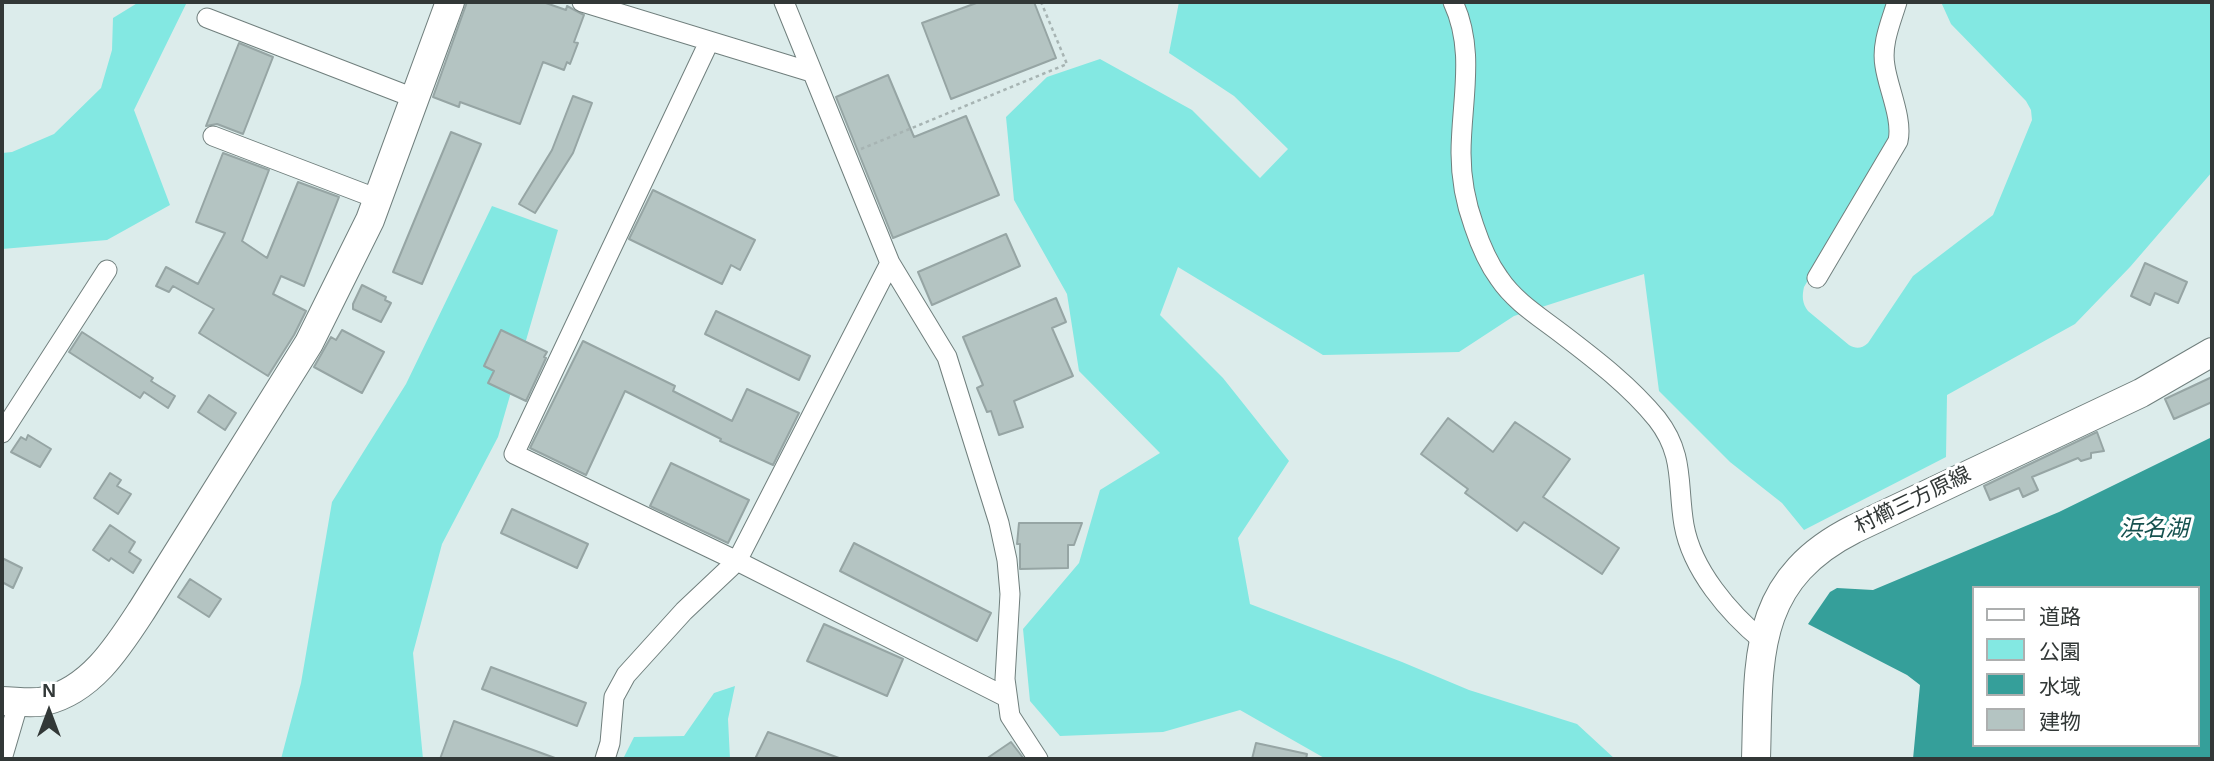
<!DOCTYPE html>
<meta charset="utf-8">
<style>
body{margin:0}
#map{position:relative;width:2214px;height:761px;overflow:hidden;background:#dceceb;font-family:Arial,"Noto Sans JP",sans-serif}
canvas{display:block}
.frame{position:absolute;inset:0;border:4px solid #323837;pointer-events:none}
.legend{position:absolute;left:1972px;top:586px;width:228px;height:161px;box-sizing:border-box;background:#fff;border:2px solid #adafaf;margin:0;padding:9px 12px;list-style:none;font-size:21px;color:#323837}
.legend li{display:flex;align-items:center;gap:14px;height:35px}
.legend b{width:35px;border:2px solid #adafaf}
.north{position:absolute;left:14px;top:677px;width:70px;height:70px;-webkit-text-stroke:5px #fff;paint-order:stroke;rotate:0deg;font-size:19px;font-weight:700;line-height:28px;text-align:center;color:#323837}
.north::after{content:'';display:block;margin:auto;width:24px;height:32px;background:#323837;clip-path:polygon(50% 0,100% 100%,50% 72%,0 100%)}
</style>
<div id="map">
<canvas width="2214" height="761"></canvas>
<div class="frame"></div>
<ul class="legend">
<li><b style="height:9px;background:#fff"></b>道路</li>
<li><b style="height:19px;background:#83e8e2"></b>公園</li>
<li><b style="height:19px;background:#359f9a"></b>水域</li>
<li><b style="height:19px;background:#b4c4c2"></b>建物</li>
</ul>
<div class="north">N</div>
</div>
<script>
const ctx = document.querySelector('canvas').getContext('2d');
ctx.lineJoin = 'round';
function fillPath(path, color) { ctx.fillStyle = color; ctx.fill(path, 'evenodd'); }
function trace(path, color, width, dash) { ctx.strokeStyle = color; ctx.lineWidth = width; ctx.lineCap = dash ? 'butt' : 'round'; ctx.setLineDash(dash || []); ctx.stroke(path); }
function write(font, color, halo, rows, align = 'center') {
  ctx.font = font + ' Arial,"Noto Sans JP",sans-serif'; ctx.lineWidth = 6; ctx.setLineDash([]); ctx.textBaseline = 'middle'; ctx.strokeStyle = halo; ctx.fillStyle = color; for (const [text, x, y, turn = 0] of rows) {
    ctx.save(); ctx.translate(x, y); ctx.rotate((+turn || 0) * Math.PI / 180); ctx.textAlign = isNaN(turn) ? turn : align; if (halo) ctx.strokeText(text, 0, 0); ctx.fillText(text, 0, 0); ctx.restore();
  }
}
const green = new Path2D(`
 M139,2h48l-53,108 36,95 -63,35 -105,9v-96l10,-1 42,-18 47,-46 11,-38 1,-32z
 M1179,2h712l2,126 -3,16 -86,143c-2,9 -2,16 4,24l41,34c7,4 12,4 19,-2l45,-67 80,-61 39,-95 -1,-10 -5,-9 -75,-77 -10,-22h271v170l-82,95 -55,57 -128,71 -1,62 -142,73 -22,-27 -52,-41 -71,-71 -15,-117 -130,42 -55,36 -136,3 -145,-88 -18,48 63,63 66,83 -51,77 12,66 152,58 67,28 108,34 38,35h-289l-86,-49 -77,22 -103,4 -30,-35 -7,-72 56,-66 21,-73 60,-37 -81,-82 -12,-77 -53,-94 -8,-83 41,-40 53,-18 92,51 68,68 28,-29 -54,-53 -65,-43z
 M492,206l66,24 -60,207 -56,107 -29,109 10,106h-142l20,-76 31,-181 74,-118z
 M735,686l-7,33 2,40h-107l11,-22 50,-1 30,-43z`);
const water = new Path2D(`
 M2212,437v322h-299l7,-74 -13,-10 -99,-51 22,-32 7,-4 36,2 186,-78zM1974,588h224v157h-224z`);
const building = new Path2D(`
 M467,2h76l23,8 1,-4 17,9 -10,27 4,1 -8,21 -3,-2 -3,8 -21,-8 -23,62 -60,-22 -1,5 -26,-10z
 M979,2h55l22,56 -105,41 -29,-76z
 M239,43l34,14 -30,77 -26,-10 -11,2z
 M888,75l26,62 52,-21 33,79 -106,43 -57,-141z
 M573,96l19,7 -19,50 -38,60 -16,-9 33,-54z
 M451,132l30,12 -59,140 -29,-12z
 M223,153l46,17 -27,71 25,17 31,-76 41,15 -35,89 -23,-10 -8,18 33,17 -12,24 -26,41 -69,-43 15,-24 -41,-23 -4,6 -13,-6 10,-19 32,17 27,-51 -29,-11z
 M653,190l102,50 -15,30 -9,-5 -9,19 -93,-45z
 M1006,234l14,32 -88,39 -14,-33z
 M2145,263l42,19 -9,21 -23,-10 -5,12 -19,-9z
 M362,285l24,12 -1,3 6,3 -10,19 -28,-13v-5z
 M1056,298l10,24 -14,6 21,48 -59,25 9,26 -24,8 -8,-24 -4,1 -10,-24 6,-3 -20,-48z
 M716,311l94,45 -11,24 -94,-46z
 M342,330l42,22 -22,41 -48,-26 17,-30 5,3z
 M501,330l46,22 -3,5 2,1 -20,43 -38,-18 6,-12 -10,-5z
 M82,332l71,46 -2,3 24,15 -7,12 -24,-16 -4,6 -71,-46z
 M583,341l92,45 -2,5 59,30 15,-32 52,24 -26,52 -53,-24 1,-2 -96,-48 -39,84 -56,-27z
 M2212,377v25l-38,17 -9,-20z
 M209,395l27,18 -11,17 -27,-18z
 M1448,418l45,34 22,-30 55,37 -27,38 76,51 -17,26 -78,-52 -7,9 -52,-38 3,-4 -47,-35z
 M2097,432l7,19 -13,2v5l-10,3 -3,-3 -46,19 6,13 -15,7 -4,-9 -29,12 -6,-14z
 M28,435l23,14 -11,18 -29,-15 10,-15 5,3z
 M671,463l78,37 -21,43 -78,-37z
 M110,473l11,7 -4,6 14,8 -13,20 -24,-16z
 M512,509l76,35 -11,24 -76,-35z
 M1019,523h63l-8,22h-6v23l-48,1v-25h-3z
 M110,525l25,17 -6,10 12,8 -8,13 -22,-15 -2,3 -16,-11z
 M854,543l137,70 -14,28 -137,-70z
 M2,558l20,10 -9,20 -11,-6z
 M190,579l31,20 -12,18 -31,-20z
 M824,624l79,35 -16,37 -80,-35z
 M491,667l95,36 -9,23 -95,-37z
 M454,721l101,37v1h-115z
 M768,732l71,26 -1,1h-83z
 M1011,742l13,17h-38z
 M1256,743l51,11 -1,5h-54z`);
const path = new Path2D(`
 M861,149l206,-85 -26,-62`);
const street = new Path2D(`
 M582,2l229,70
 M784,2l106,261 57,94 52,166 8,37 3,34 -5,85 5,37 28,43
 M1453,2c23,49 8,100 8,151 0,24 5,51 13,73 6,18 14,37 25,52 16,24 41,39 63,56 34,26 68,52 95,85 28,36 20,65 27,106 8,45 45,88 79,116
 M207,18l207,80
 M709,42l-195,412 223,107 269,136
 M213,136l165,63
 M1817,278l81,-137c5,-22 -10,-53 -13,-75 -4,-22 6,-44 12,-64
 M2,433l105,-163
 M2,759l17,-58
 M605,759l5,-16 4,-46 12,-22 58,-64 53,-50 153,-298`);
const secondary = new Path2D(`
 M2,701c13,0 30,3 43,0 46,-11 73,-54 97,-91l167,-267 61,-123 80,-218
 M1756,759c3,-100 -5,-178 98,-230l287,-136 71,-41`);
const streetNames = [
 ["村櫛三方原線",1913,501,-26]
];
const waterNames = [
 ["浜名湖",2154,530]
];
fillPath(green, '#83e8e2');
fillPath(water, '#359f9a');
fillPath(building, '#b4c4c2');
trace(building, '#96a5a4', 2);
trace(street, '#707f7d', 21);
trace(secondary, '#707f7d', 30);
trace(path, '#a7b4b3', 2.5, [3.5, 3.5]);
trace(street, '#fff', 19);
trace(secondary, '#fff', 28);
write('21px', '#323837', '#fff', streetNames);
write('italic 23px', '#16514f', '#fff', waterNames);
</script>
